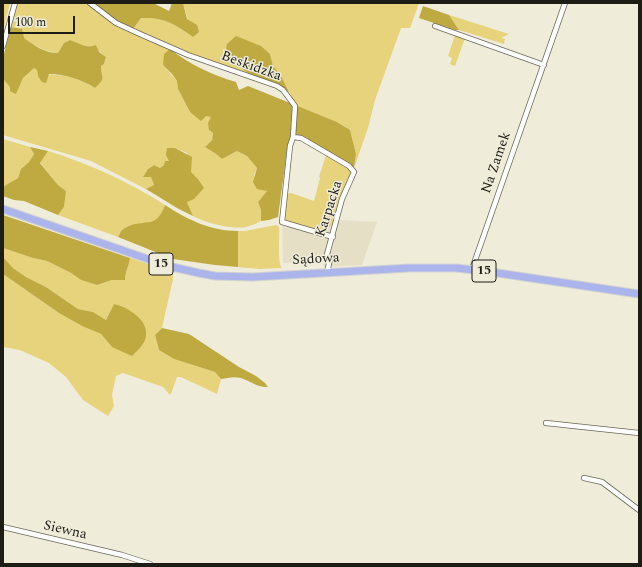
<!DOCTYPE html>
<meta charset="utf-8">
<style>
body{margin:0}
#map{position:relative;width:642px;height:567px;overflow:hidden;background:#efecda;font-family:Spectral,serif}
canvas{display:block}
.frame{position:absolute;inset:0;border:4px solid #1d1c15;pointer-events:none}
.scale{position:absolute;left:8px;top:16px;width:67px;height:18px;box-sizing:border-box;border:2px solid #1d1c15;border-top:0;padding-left:5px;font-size:12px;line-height:14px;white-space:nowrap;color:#1d1c15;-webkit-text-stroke:3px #efecda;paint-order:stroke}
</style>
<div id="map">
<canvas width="642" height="567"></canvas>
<div class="frame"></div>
<div class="scale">100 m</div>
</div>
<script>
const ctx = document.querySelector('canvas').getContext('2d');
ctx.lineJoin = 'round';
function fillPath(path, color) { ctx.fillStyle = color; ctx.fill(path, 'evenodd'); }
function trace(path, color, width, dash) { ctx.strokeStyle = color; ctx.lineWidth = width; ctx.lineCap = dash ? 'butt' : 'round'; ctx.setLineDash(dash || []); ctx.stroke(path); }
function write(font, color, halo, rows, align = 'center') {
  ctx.font = font + ' Spectral,serif'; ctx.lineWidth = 3; ctx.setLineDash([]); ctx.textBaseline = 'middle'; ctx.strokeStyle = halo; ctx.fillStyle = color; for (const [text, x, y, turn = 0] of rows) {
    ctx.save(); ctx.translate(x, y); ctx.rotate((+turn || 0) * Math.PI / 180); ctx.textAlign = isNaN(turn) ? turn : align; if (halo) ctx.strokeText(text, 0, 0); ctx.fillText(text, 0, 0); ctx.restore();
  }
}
const built = new Path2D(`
 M340,220l37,2 -15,43 -38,2 -1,-6 -40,2 -1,-37 5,2 4,-5 44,-1z`);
const green = new Path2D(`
 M3,3h7l-7,28z
 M17,3h70l29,22 9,5 45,19 -7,16 14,16 1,8 12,23 22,5 -3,13 4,3 -1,7 -7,7 11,7 6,5 15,-8 10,5 10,12 -3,7 13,16 -9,11 3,8v11c-4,2 -8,4 -12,5 -13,5 -44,-3 -56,-10l-6,-14 11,-23 -8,-7 1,-8 -4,-11 -12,-5 -6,13 -9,7 -6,-3 -6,4 -5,8h8l3,8 -8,4 -55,-28 -88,-26v-56l13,14 7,-15 11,-10 3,2 1,6c19,-4 40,1 57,12l6,-17v-5l3,-2 2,-7 -13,-11h-10l-13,-6 -6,3 -6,10c-14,-1 -23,-8 -35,-15l-1,-9 -11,-2z
 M183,3h236l-9,25h-9l-26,72 -7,28 -14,40 2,-14 -6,-24 -13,-8 -41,-16 -16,-32 -7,-8 -3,-12 -43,-10v6l15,19 8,5 -66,-22 -51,-23 8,-11c23,-1 34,6 52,19z
 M449,15l60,19 -8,4 4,1 -1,5 -45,-14z
 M455,35l10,3 -10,28 -5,-2 2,-6 -4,-2z
 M3,139l27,8 4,7 -5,8 -8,7 -3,9 -14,10z
 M48,151c42,13 81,31 117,54 -2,5 -3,10 -7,14 -12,10 -33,-1 -40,18l-60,-22 6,-8 2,-16 -8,-6 -18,-23z
 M326,155l19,10 6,6v5l-16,46 -11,9 -33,-8 -7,-5 2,-24 5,-1 23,8 6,-23 -1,-1z
 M276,225l3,2c1,10 -2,35 3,41l-22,1 -22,-2v-36h7z
 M3,248l30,10 14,3 24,12 10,7 16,5 15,-5h13c0,-8 4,-14 5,-22l43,14v7l-11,49 -7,7 4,15 15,9 41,13 6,7 -4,15 -36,-17h-4l-6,17h-2l-6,-7 -40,-14 -7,3 -4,19 2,11 -6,10 -25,-16 -17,-23 -17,-14 -29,-13 -17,-3v-73l56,39 23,13 19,8 11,13 2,-43 -8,16 -13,-8 -15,-3 -32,-22 -20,-10 -13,-9 -10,-11z`);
const forest = new Path2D(`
 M92,3l51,1 10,-1 16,8 3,-8h11l4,16 10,6 2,7 -6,5c-18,-13 -29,-20 -52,-19l-8,11 -16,-7z
 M423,6l26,9 10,15h-4l-36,-12z
 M11,27l11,2 2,9c10,7 20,15 34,15l6,-10 6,-3c9,3 16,9 26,5l3,7 7,5 -2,7 -3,2c0,14 6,10 -6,22 -12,-8 -31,-14 -46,-14l-3,9 -4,-1 -4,-6 -1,-6 -3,-2 -11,10 -7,16 -6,-3v-4l-7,-8v-21z
 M236,36l25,10 9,8 3,12 7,8 9,18 -11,-7 -28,-11 -8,-5 -16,-20 1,-5z
 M170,49c19,15 42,26 66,33l3,8 9,-4 89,36 13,8 6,24 -2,14 -25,-15 -38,-17 -4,14 -9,67 -9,3 -8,1v-11l-3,-8 9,-11 -10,-2 -4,-7 4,-14 -10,-12 -10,-5 -15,8 -6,-5 -11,-7 7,-7 1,-7 -4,-3 -1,-7 3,-6 -5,-1 -5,5 -11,-9 -12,-23 -1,-8 -5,-7 -9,-9 1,-11z
 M30,147l18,4 -8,12 18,22 8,6 -2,16 -6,8 -34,-14 -10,-1 -11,-4v-9l15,-9 3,-9 8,-7 5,-8z
 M167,148h8l17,9 -1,15 7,7 6,9 -10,11 -7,3 6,14 -16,-8 -31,-19 8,-4 -3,-8h-8l5,-8 6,-4 6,3 4,-3 1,-4h4l-3,-6z
 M165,205c23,15 46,26 73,26v36l-23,-2 -42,-6 -55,-22 3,-6c2,-2 5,-4 8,-5 19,-7 27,3 36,-21z
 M3,215l127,43c-1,8 -5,14 -5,22h-13l-15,5 -16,-5 -10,-7 -24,-12 -14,-3 -30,-10z
 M3,257l10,11 13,9 20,10 32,22 15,3 13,8 8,-16c13,3 34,15 32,31 0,8 -9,16 -14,21l-20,-9 -11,-13 -19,-8 -23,-13 -56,-39z
 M162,328l27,6 50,33 17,9 9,7 3,4c-10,1 -18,-6 -27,-9 -7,-2 -13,0 -20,1l-6,-7 -41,-13 -15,-9 -4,-15z`);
const street = new Path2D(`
 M90,3l26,20 24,11 48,21 89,31 6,4 12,16 -2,31 -3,9 -8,76 51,15
 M435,26l109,39
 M3,46l12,-43
 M293,137l8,1 48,28 5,6 -12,27 -16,59 4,1 -3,14
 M472,269l93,-266
 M546,423l93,10
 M584,478l18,4 37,28
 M3,527l119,28 28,9`);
const primary = new Path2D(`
 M3,209l165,57 31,7 16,3 38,1 156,-9h47l28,3 155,23`);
const shields = [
 [161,264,24],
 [484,271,24]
];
const shieldNames = [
 ["15",161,264],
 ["15",484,271]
];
const streetNames = [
 ["Beskidzka",251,67,20],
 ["Na Zamek",497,163,-71],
 ["Karpacka",330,209,-72],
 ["Sądowa",316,260,-3],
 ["Siewna",65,531,13]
];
fillPath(built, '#e5dfc6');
fillPath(green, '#e6d37c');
fillPath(forest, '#bfa941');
trace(street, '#6a6757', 6);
trace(primary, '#d2d2d0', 9);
trace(street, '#fff', 4.5);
trace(primary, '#abb4eb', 7);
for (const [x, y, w] of shields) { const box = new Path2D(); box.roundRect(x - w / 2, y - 11, w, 22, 3); ctx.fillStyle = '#efecda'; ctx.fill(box); trace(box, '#1d1c15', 1); }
write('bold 13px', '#1d1c15', null, shieldNames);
write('14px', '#1d1c15', '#efecda', streetNames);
</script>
